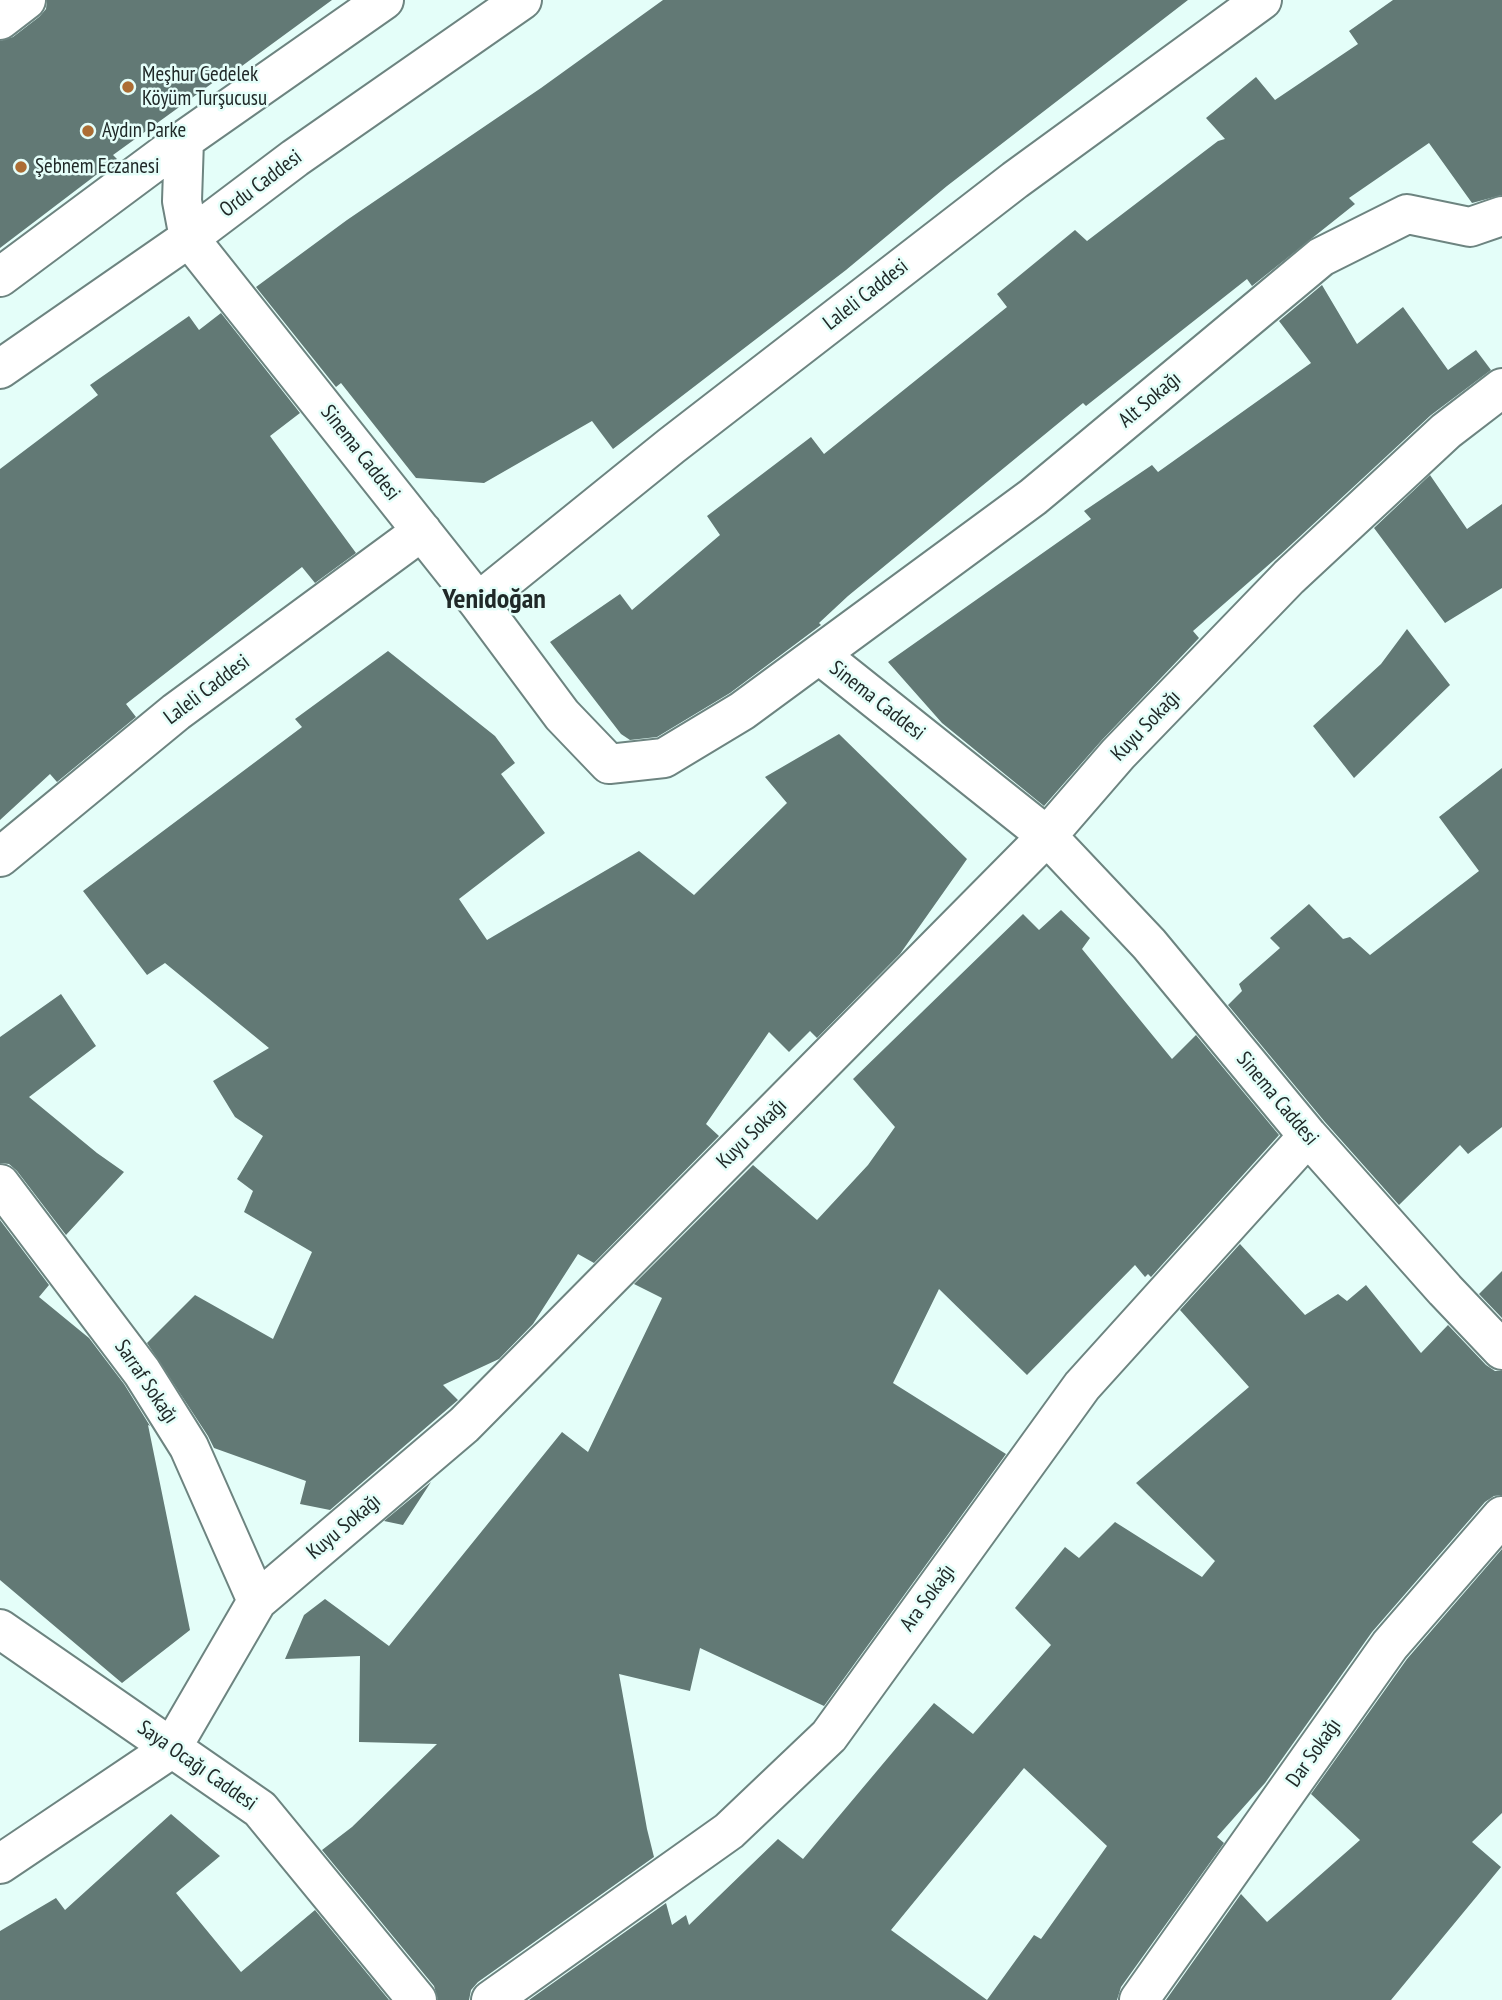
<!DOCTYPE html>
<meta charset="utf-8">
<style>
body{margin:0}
canvas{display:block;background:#e4fef9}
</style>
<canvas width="1502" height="2000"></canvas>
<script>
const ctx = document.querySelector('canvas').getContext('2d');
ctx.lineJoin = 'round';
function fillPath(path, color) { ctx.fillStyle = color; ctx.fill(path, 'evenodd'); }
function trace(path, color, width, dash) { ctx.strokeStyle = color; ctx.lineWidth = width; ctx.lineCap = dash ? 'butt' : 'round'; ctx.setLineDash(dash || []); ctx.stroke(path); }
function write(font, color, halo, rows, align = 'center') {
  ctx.font = font + ' "PT Sans Narrow",sans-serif'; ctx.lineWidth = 5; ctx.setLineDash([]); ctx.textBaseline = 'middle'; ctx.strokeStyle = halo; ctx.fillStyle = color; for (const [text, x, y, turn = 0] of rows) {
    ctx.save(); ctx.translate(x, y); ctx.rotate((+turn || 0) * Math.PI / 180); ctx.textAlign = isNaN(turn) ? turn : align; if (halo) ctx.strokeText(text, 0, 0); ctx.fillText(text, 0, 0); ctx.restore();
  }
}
const building = new Path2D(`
 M47,0h285l-101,74 -2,-3 -116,84 4,4 -117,89v-207l13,-4 26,-20 7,-8z
 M663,0h525l-241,186 -101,84 -233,179 -21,-28 -108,62 -68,-5 -75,-95 -5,4 -80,-100 91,-67 194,-132z
 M1393,0h109v195l-30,8 -43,-60 -80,55 6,6 -103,82 -5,-7 -161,127 -3,-3 -235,193 -29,27 2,2 -91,68 -73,44 -27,3 -9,-6 -71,-92 70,-48 12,16 88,-75 -13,-19 104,-79 13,17 183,-147 -10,-13 78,-64 12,11 131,-100 7,-2 -19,-21 50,-41 19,23 83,-56 -9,-13z
 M1322,285l35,59 46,-37 45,63 28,-20 15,20 -60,45 -150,139 -88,77 6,7 -97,102 -58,66 -102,-83 -54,-61 203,-143 -7,-8 68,-46 6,7 153,-109 -32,-42z
 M221,313l79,100 -30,23 86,117 -41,30 -13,-16 -176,137 10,13 -79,65 -7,-8 -50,46v-351l98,-74 -8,-10 99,-69 10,14z
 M1430,475l37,54 35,-25v84l-57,35 -71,-95z
 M1407,629l43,56 -96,93 -41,-52 68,-62z
 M388,651l107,85 20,27 -14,11 44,59 -86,66 28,41 152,-89 55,44 93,-92 -22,-26 74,-43 128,125 -67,95 -83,84 -7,-7 -21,21 -20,-20 -63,92 13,12 -125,127 -16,-9 -45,70 -34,35 -56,26 15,15 -128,110 -30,-6 6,-23 -92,-33 -6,-12 -61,-93 48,-48 78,44 39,-87 -68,-40 9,-21 -16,-12 26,-43 -28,-19 -22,-36 56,-33 -104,-85 -18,12 -64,-84 219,-164 -7,-8z
 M1502,768v359l-34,27 -8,-9 -61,60 -74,-83 -97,-117 14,-14 -3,-7 41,-36 -10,-10 39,-34 34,35 7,-2 20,18 109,-84 -40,-54z
 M1061,910l29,28 -8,11 90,110 24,-24 83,100 -128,142 -3,-3 -3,3 -10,-12 -108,110 -88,-86 -46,94 113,71 -182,252 -124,-58 -10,43 -71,-17 28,155 7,28 -176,125 -7,8 -2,10h-31l-4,-14 -112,-136 30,-23 85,-83 -78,-2 1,-86 -75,3 19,-44 21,-16 64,47 173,-214 26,20 74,-154 -28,-14 119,-119 64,55 51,-55 27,-38 -42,-48 170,-165 16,16z
 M61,994l35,52 -67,51 68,56 27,19 -58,63 -49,-64 -8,-7 -9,-1v-126z
 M0,1220l49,65 -10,12 50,41 35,46 26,42 -2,-1 42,205 -68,53 -122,-103z
 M1240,1244l65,71 33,-21 9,7 19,-16 55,68 27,-28 38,40 9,6h7v124l-8,1 -9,6 -113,130 -107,151 -48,54 7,6 -103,144 -4,13h-588l137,-97 6,22 14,-10 3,10 89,-86 25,20 131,-156 39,31 78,-89 -36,-37 50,-61 14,11 36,-36 87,55 13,-16 -79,-78 113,-96 -69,-77zM1024,1768l83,78 -66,93 -7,-4 -47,65 -96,-70z
 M1502,1271v47l-23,-24z
 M431,1482l-28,43 -19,-4z
 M1502,1549v264l-30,29 29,25 -110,133h-225l75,-106 26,28 93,-82 -49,-46 96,-135z
 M171,1814l49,42 -44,37 65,79 74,-62 74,90h-389v-69l56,-33 9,12z`);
const minor = new Path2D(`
 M0,20l26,-20
 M189,238l289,364 84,113 47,49 55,-6 78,-47 291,-214 288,-240 86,-43 63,13 32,-11
 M478,602l193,-156 344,-266 247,-180
 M820,655l227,181 102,108 159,192 137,154 57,60
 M0,857l176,-145 246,-181
 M0,1184l142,188 47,75 68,154
 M0,1629l260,180 157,191
 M0,1864l171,-115 86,-148 207,-176 583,-589 71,-82 171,-177 157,-146 56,-43
 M491,2000l238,-169 100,-95 253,-350 226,-250
 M1139,2000l251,-355 112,-129`);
const major = new Path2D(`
 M184,140l-2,61 7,37
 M0,277l184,-137 200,-140
 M0,369l189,-131 106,-80 227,-158`);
const markers = [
 [128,87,7,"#ac6d34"],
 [88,131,7,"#ac6d34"],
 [21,167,7,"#ac6d34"]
];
const poiNames = [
 ["Meşhur Gedelek",142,75],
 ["Köyüm Turşucusu",142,99],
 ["Aydın Parke",102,131],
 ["Şebnem Eczanesi",35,167]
];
const streetNames = [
 ["Ordu Caddesi",261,184,-37],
 ["Laleli Caddesi",866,295,-38],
 ["Alt Sokağı",1150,400,-40],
 ["Sinema Caddesi",360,453,52],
 ["Laleli Caddesi",207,690,-37],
 ["Sinema Caddesi",877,701,38],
 ["Kuyu Sokağı",1146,726,-46],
 ["Sinema Caddesi",1277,1099,50],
 ["Kuyu Sokağı",752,1134,-45],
 ["Sarraf Sokağı",146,1382,56],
 ["Kuyu Sokağı",344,1527,-40],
 ["Ara Sokağı",928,1598,-54],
 ["Dar Sokağı",1314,1753,-55],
 ["Saya Ocağı Caddesi",197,1766,35]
];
const districtNames = [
 ["Yenidoğan",494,600]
];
fillPath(building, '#627975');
trace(minor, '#6d8480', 42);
trace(major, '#6d8480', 42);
trace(minor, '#fff', 38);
trace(major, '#fff', 38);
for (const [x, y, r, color] of markers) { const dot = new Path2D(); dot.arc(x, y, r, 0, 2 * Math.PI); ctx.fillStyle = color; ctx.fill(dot); trace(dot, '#e4fef9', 2.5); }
write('21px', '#202928', '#e4fef9', poiNames, 'left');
write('21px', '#202928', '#e4fef9', streetNames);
write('bold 28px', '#202928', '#e4fef9', districtNames);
</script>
